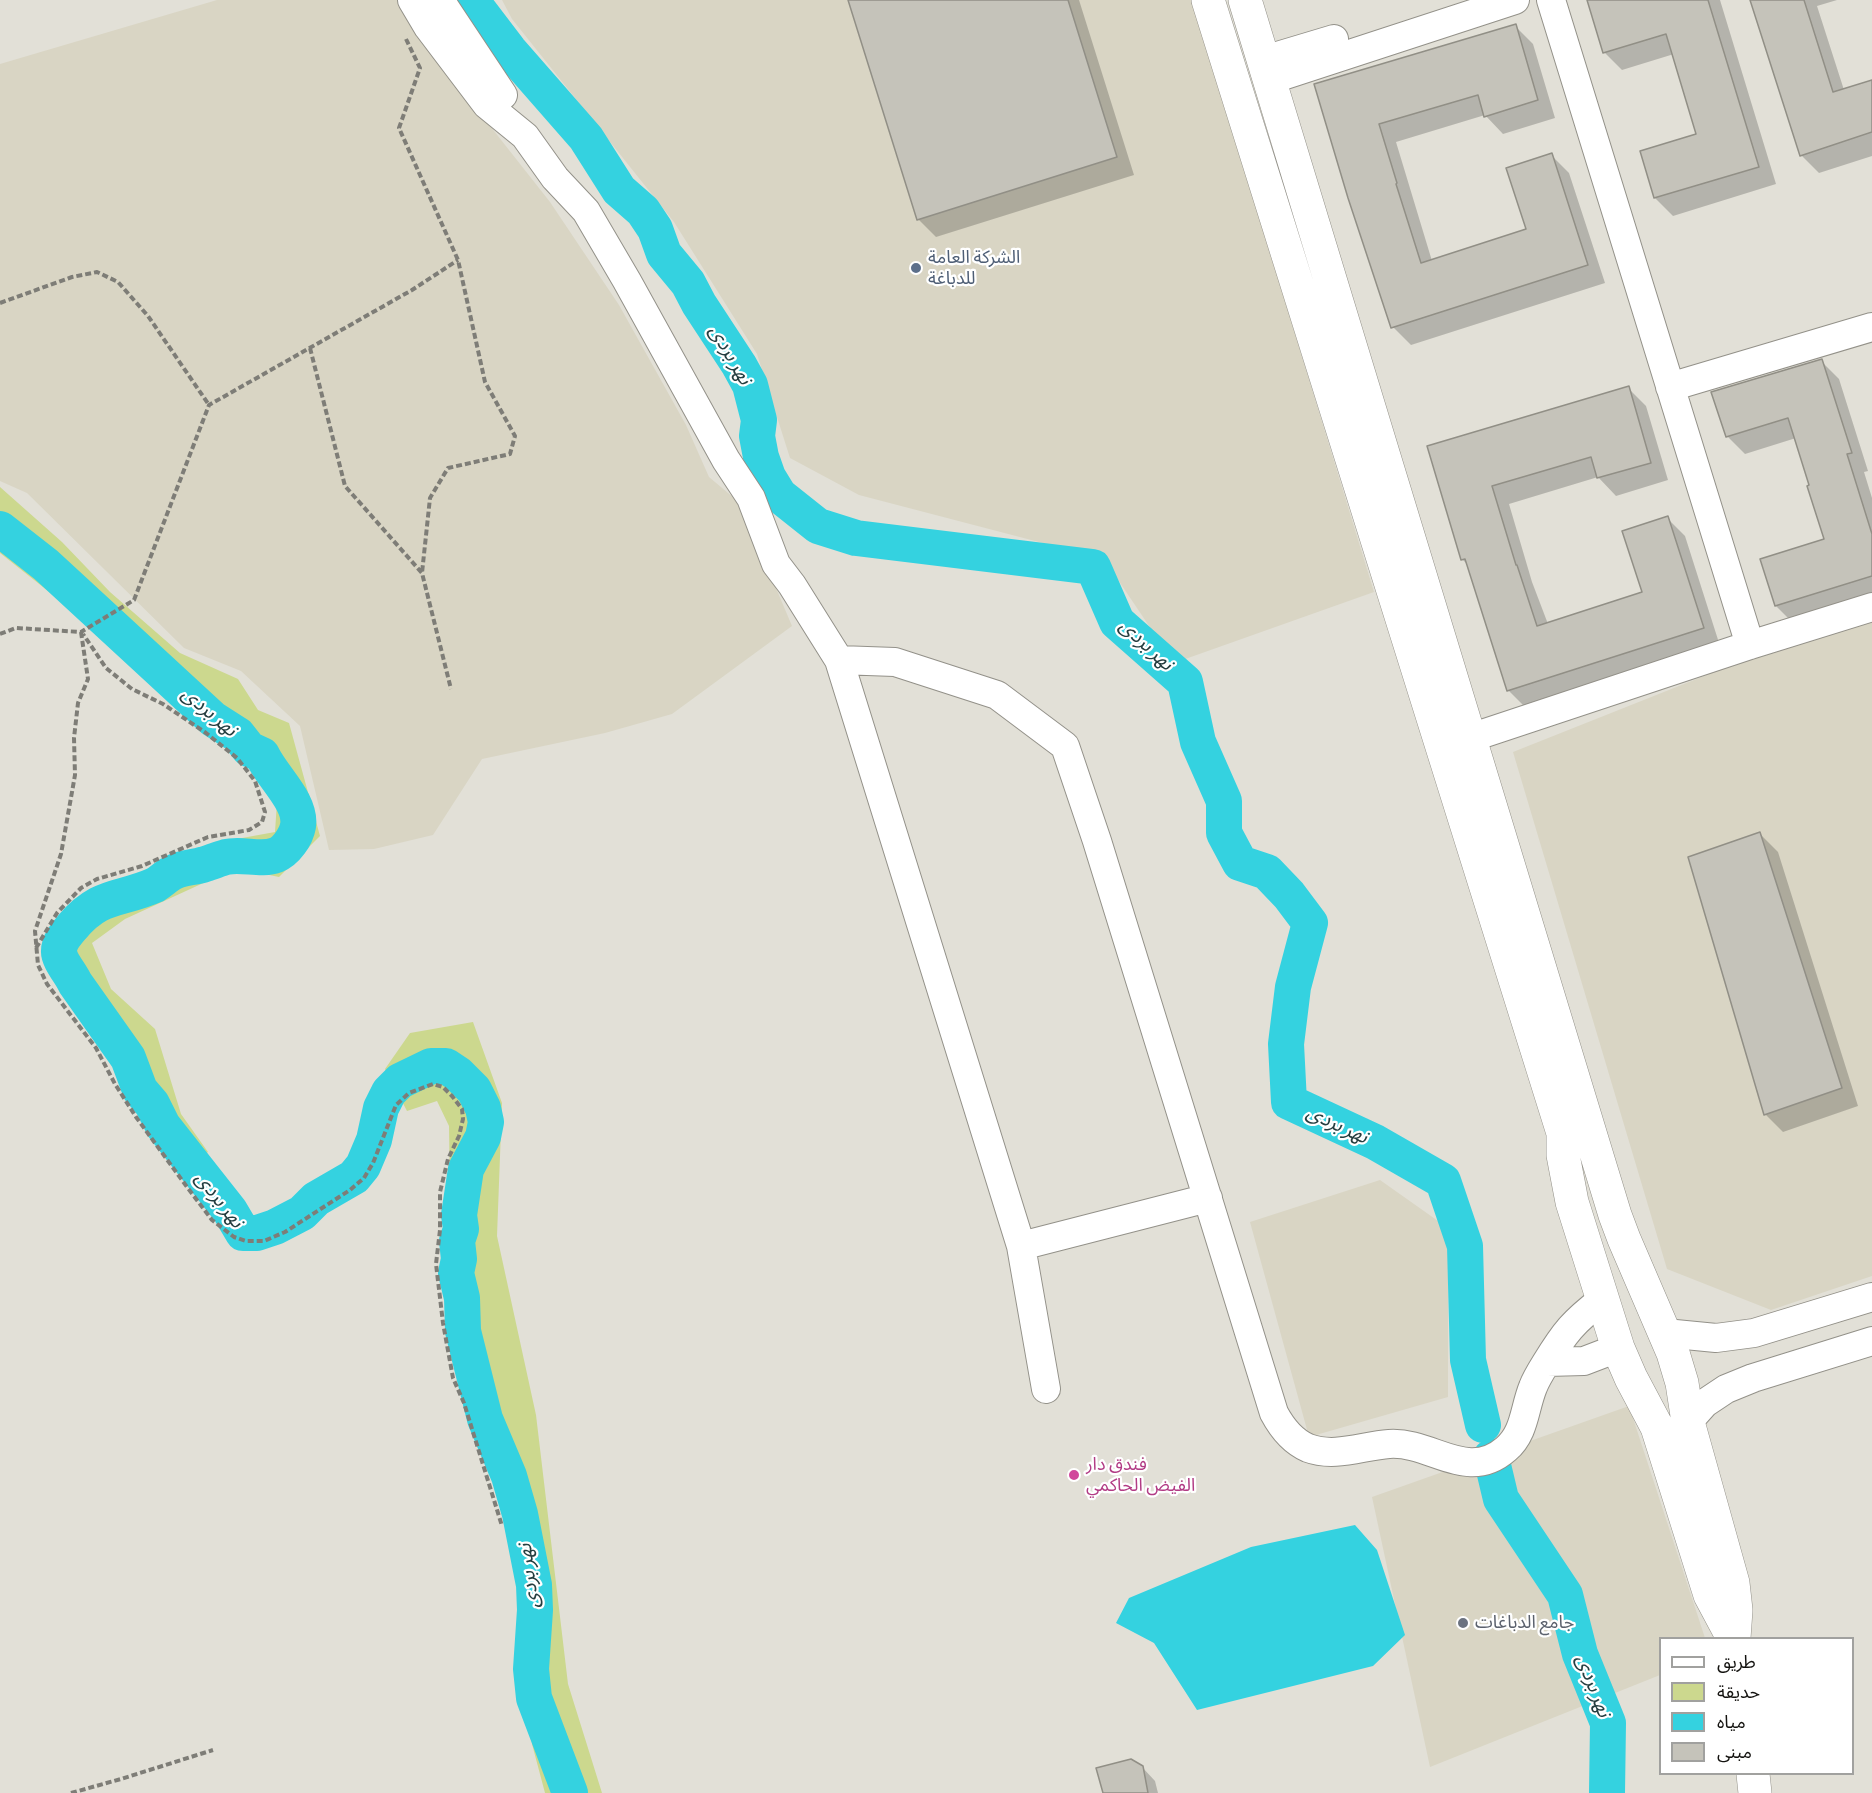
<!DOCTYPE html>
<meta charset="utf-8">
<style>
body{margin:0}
#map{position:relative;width:1872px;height:1793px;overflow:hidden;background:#e2e0d7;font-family:Manrope,"Noto Sans Arabic",sans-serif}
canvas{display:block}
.legend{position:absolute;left:1659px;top:1637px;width:195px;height:138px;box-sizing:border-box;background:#fff;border:2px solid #a1a19f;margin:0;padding:8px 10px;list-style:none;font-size:18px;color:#141310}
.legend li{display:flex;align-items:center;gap:12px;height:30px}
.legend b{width:30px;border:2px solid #a1a19f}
</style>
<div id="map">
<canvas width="1872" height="1793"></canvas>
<ul class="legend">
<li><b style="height:8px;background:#fff"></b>طريق</li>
<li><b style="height:16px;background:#ccd88e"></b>حديقة</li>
<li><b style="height:16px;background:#34d2e0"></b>مياه</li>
<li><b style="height:16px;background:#c5c3ba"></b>مبنى</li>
</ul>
</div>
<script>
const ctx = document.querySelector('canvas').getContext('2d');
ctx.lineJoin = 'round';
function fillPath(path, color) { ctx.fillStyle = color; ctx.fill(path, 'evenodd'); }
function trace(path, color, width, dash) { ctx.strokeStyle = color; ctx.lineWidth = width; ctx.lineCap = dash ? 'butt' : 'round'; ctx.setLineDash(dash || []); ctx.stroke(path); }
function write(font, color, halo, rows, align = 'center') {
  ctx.font = font + ' Manrope,"Noto Sans Arabic",sans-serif'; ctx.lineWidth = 4.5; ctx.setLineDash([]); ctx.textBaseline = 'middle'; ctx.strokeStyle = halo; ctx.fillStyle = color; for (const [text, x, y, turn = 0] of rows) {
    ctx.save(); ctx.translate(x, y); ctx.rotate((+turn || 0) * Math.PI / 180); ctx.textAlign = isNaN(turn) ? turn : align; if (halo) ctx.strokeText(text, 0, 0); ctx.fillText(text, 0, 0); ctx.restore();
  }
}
const built = new Path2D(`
 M217,0h185l25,46 123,156 69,103 67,120 23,52 31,26 52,123 -120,88 -67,19 -123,26 -49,76 -59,14 -45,1 -29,-124 -59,-55 -57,-23 -157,-155 -27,-12v-417z
 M502,0h691l181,592 -200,71 -70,-104 -245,-64 -69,-37 -33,-104 -83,-132 -162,-203z
 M1872,616v660l-101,34 -104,-41 -154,-517 264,-105z
 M1380,1180l68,48v169l-139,40 -59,-215z
 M1629,1406l76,232h-45v37l-230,92 -58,-270z`);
const green = new Path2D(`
 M0,487l62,55 48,50 70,61 58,26 20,31 31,13 31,113 -41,41 -43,-9 -111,51 -33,24 19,46 44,40 26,85 27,38 -23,18 -81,-133 -51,-73 5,-35 47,-41 126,-48 44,-8 2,-30 -46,-62 -105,-81 -73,-64 -53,-42z
 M473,1022l29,81 -5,133 39,179 32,269 34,109h-57l-13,-49 -12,-193 -58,-190 -12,-166 -1,-69 -12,-25 -30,10 -22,-42 25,-36z`);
const water = new Path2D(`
 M1355,1525l22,25 28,85 -32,31 -176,44 -43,-67 -38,-20 13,-25 122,-51z`);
const shadow = new Path2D(`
 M850,0h229l55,175 -198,62 -18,-18z
 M1594,0h126l56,184 -103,32 -18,-18 -14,-46 57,-17 -24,-81 -52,16 -18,-18z
 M1752,0h85l-20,6 27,84 28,-9v75l-53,17 -18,-18z
 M1515,26l18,18 22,74 -52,16 -18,-19 -89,27 36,119 96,-31 23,-75 18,18 36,110 -194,62 -18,-18 -77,-242z
 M1821,361l18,18 29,92 -4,1 8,26v101l-78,25 -18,-18 -14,-46 64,-20 -30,-102 -51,16 -18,-18z
 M1628,388l18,18 22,74 -52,16 -18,-19 -89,27 23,78 16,42 96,-31 23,-75 18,18 35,110 -194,62 -18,-18 -40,-125 -6,-6 -33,-112z
 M1760,834l18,18 80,254 -75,26 -18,-18z
 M1142,1767l13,14 3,12h-54z`);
const river = new Path2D(`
 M471,0l38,50 77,88 33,52 24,21 12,18 9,25 24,29 11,21 40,61 11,20 9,35 -2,16 4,21 7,20 11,18 39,31 38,12 237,29 24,55 68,60 13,60 26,59v32l16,30 27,9 22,23 21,28 -17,64 -7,57 3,58 86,40 68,39 22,65 3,114 15,65
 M0,529l46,36 167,154 25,16 11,14 13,6c10,22 40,47 36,71 -2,11 -12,25 -22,29 -15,6 -34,-2 -50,2 -7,2 -14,5 -21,7 -11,4 -21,3 -31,8 -7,3 -12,9 -19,13 -36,16 -54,8 -83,42 -6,7 -13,15 -13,24 -1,8 12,23 16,32l53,75 12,32 12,14 11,22 67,85 13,22h14l18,-6 27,-14 14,-14 38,-22 9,-11 11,-26 7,-32 8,-16 11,-11 31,-15h15l12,8 16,16 9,18 3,14 -3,15 -17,32 -7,46 2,14 -4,12 2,18 -3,14 6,25 1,33 22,88 24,57 11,38 14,71 1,25 -4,59 3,29 36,95
 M1491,1457l10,42 64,96 15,59 28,69 -1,70`);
const building = new Path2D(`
 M848,0h220l49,157 -200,63z
 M1587,0h121l51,167 -105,31 -14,-47 56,-17 -30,-100 -63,19z
 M1750,0h54l29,92 39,-12v52l-72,24z
 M1516,24l22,76 -54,17 -6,-22 -99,29 18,59 -1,1 25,79 105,-34 -20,-61 46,-15 36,112 -197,63 -43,-130 -34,-114z
 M1822,359l30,94 -5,1 25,80v42l-97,30 -15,-47 64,-20 -17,-53 2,-1 -21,-67 -62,19 -15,-45z
 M1629,386l22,77 -54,15 -6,-21 -99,29 24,79h1l20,61 105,-34 -20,-61 46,-15 36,112 -197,63 -42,-132 -4,1 -34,-114z
 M1760,832l82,256 -78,27 -76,-258z
 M1131,1759l12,7 5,27h-45l-7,-25z`);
const path = new Path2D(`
 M406,39l14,29 -21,60 59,132 27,122 30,54 -5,18 -62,14 -18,30 -8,75
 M0,303l72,-26 25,-5 21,10 30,34 61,89
 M310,348l35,138 77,87 29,116
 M81,632l7,47 -10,24 -4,35 1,37 -14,79 -26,77 3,34 9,19 49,64 19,36 21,33 51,70 25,33 22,17 12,4h18l21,-9 65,-42 14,-12 9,-15 23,-58 13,-12 24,-9 10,3 9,9 10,13 1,10 -4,17 -11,23 -8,33v38l-4,34 7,59 10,55 11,25 38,123
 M0,634l16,-6 65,4 53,-32 75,-195 203,-115 46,-30
 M36,948l21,-35 24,-25 16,-9 45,-13 66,-29 41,-7 13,-8 3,-10 -10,-31 -18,-23 -31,-25 -43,-29 -31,-15 -26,-21 -23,-34
 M71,1793l50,-14 92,-29`);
const minor = new Path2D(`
 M412,0l16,27 59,78 38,31 30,42 31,33 41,70 99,179 25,38 25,66 16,21 47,75 182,586 25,143
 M440,0l63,95
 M1551,0l199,645
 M1264,60l70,-21
 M1270,80l245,-80
 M1670,387l202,-60
 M839,660l56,2 102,33 68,51 32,95 177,572c8,15 18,28 34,35 27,10 54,-2 81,-4 43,-3 78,39 117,5 19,-16 18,-40 27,-62 3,-8 8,-16 13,-24 19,-31 27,-41 57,-64
 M1470,738l280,-93 122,-38
 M1021,1246l187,-48
 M1665,1333l51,5 38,-5 118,-36
 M1547,1362l37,-1 34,-13
 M1688,1422l17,-19 21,-14 27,-11 119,-37`);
const major = new Path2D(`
 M1208,0l355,1133v22l9,47 46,146 13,30 26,49 53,168 23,43
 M1245,0l370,1215 9,24 49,114 9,30 6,39 45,161 3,27 -2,28
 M1753,1774l2,19`);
const markers = [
 [916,268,6,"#5c6f8a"],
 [1074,1475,6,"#d1479c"],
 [1463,1623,6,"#6b7280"]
];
const serviceNames = [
 ["الشركة العامة",928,258],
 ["للدباغة",928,279]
];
const hotelNames = [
 ["فندق دار",1086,1465],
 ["الفيض الحاكمي",1086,1486]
];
const worshipNames = [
 ["جامع الدباغات",1475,1623]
];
const waterNames = [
 ["نهر بردى",730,355,60],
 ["نهر بردى",1146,645,43],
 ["نهر بردى",209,712,40],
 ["نهر بردى",1337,1125,25],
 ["نهر بردى",219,1200,52],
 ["نهر بردى",529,1576,-97],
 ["نهر بردى",1593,1686,69]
];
fillPath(built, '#d9d5c4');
fillPath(green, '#ccd88e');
fillPath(water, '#34d2e0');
fillPath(shadow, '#0003');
trace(river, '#34d2e0', 36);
fillPath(building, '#c5c3ba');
trace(building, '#918f86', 1.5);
trace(minor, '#939189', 30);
trace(major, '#939189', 34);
trace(path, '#7e7d77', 4, [6, 3]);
trace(minor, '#fff', 28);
trace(major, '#fff', 33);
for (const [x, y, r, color] of markers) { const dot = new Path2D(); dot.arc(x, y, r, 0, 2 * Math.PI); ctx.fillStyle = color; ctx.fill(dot); trace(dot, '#fff', 2); }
write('18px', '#4e5e75', '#fff', serviceNames, 'left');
write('18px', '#b23c85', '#fff', hotelNames, 'left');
write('18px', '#5b616d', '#fff', worshipNames, 'left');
write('italic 20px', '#253e40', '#fff', waterNames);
</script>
